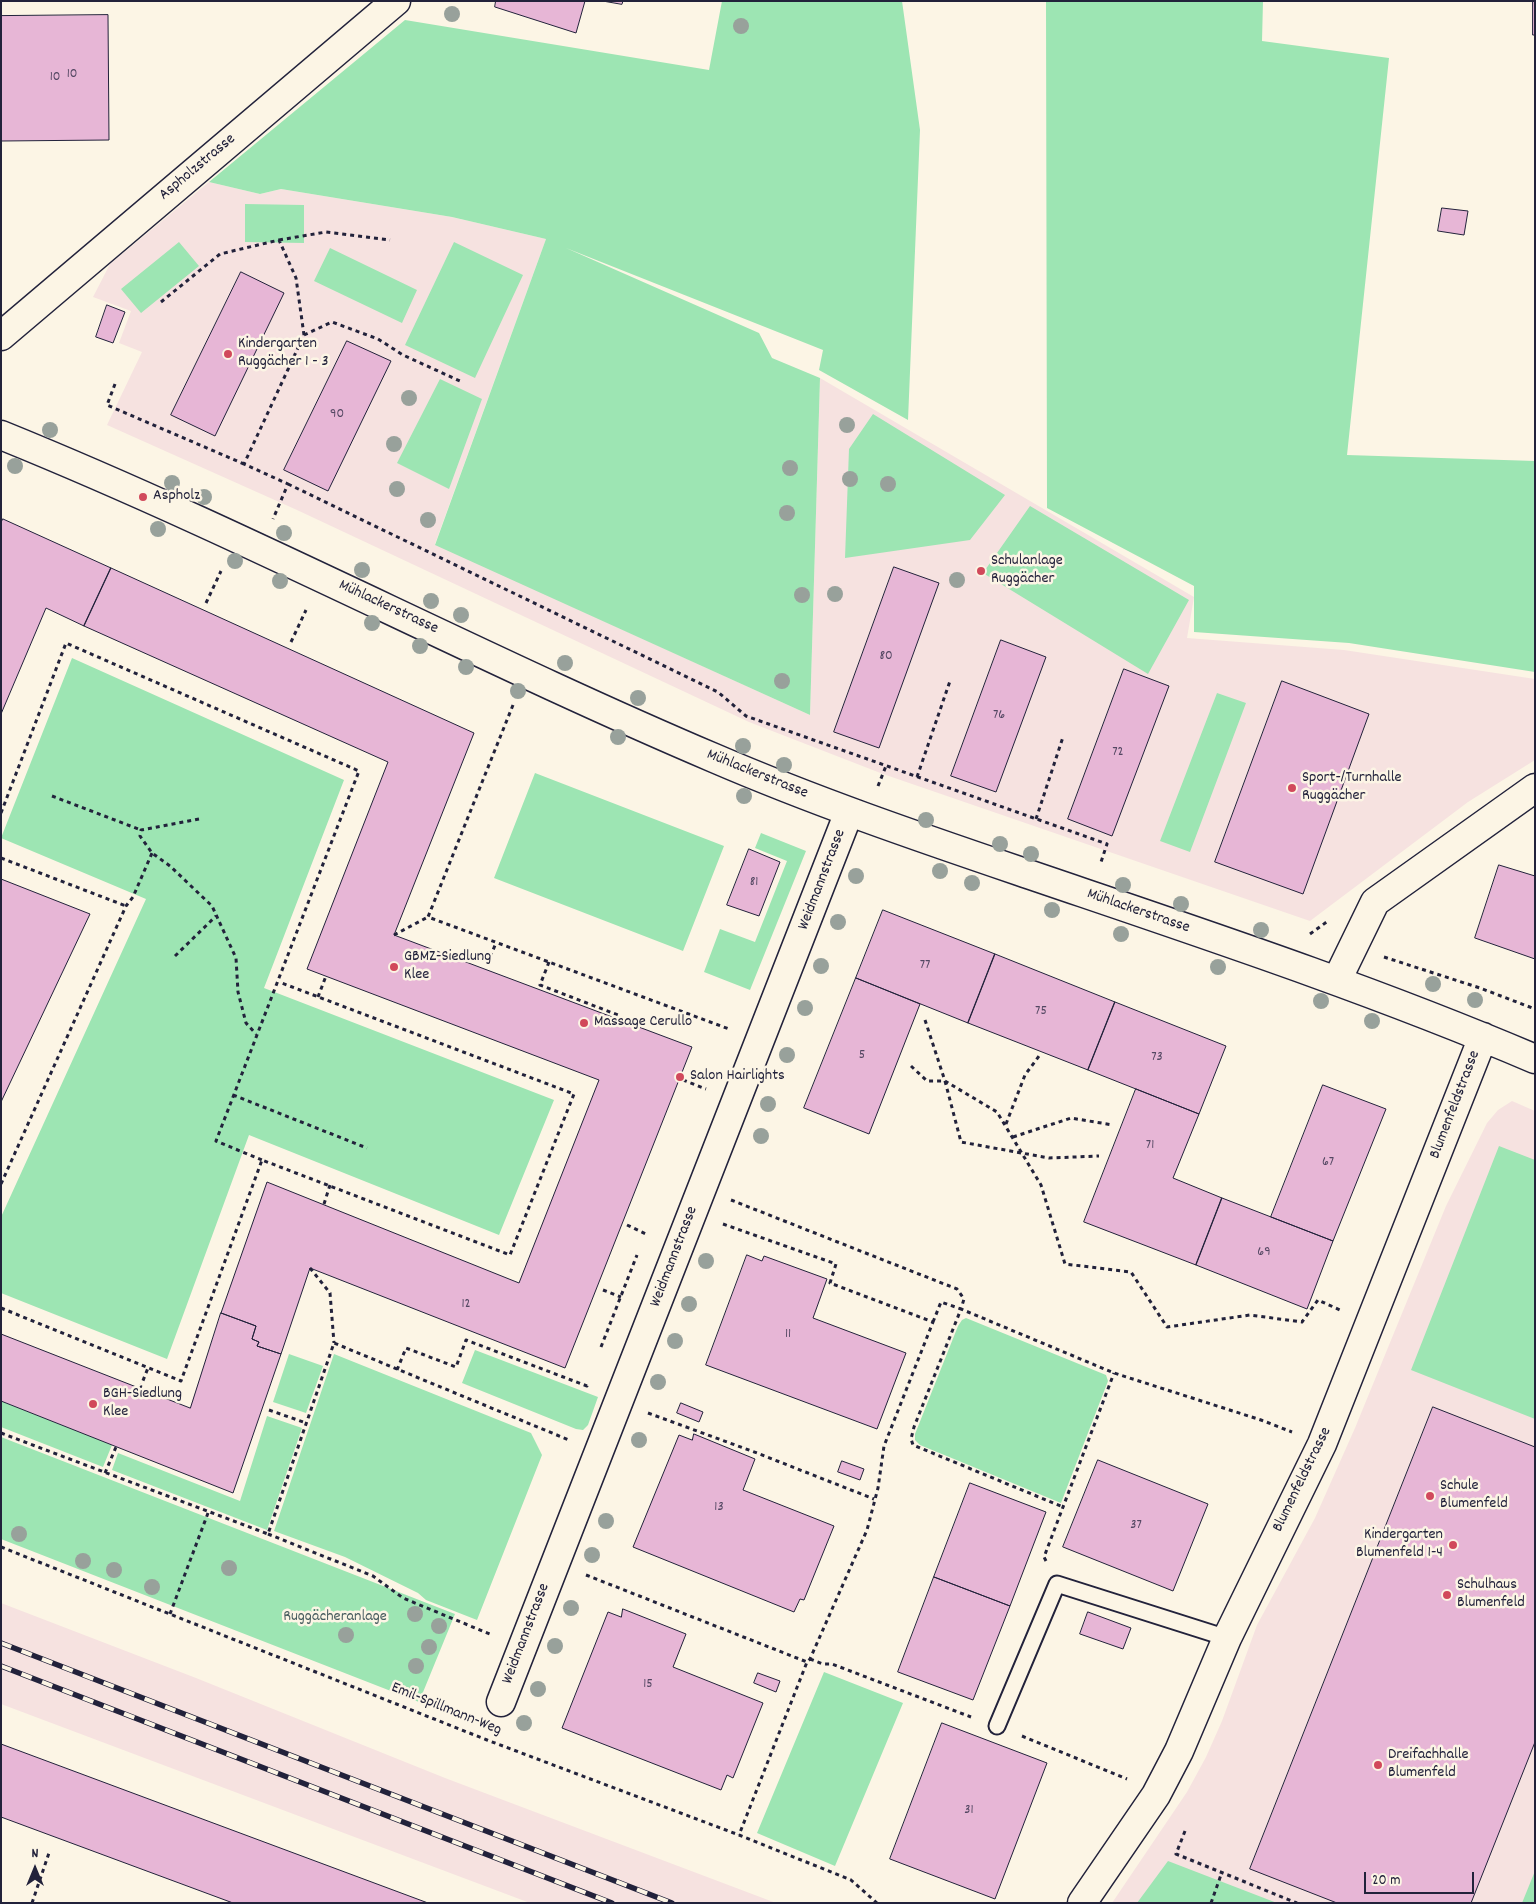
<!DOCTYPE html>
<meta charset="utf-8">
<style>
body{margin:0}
#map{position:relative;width:1536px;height:1904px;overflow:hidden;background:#fcf5e5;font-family:Dekko,sans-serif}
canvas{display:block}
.frame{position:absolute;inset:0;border:2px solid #22223b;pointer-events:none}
.north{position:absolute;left:10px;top:1844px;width:50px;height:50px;-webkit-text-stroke:4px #fcf5e5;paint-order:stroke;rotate:0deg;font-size:14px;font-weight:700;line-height:20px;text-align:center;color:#22223b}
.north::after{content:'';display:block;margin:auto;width:18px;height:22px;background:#22223b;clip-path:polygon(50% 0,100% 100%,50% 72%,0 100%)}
.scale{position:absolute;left:1364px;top:1872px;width:110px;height:22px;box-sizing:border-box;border:2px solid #22223b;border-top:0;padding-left:6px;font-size:15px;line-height:18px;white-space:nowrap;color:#22223b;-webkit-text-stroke:4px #fcf5e5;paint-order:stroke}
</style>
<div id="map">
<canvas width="1536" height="1904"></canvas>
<div class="frame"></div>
<div class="north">N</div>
<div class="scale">20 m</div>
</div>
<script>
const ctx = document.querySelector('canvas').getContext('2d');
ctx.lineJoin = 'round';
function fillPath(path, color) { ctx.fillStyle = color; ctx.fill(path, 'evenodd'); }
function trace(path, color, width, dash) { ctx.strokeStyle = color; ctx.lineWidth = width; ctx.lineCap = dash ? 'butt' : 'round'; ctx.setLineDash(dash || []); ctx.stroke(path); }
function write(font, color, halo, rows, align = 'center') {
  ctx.font = font + ' Dekko,sans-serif'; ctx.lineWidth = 5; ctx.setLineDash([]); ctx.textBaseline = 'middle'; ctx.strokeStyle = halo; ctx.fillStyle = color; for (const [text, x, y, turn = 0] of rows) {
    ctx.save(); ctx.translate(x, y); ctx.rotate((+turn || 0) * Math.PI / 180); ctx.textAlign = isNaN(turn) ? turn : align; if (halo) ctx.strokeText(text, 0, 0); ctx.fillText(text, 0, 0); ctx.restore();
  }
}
const built = new Path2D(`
 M209,182l51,12 21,-5 171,28 94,22 -111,305 375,171 10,-337 374,219 -7,41 157,12 191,29v81l-67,42 -158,119 -427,-147 -134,-52 -452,-212 -190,-85 35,-73 -23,-9 12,-32 -38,-14 17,-33z
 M1512,1101l23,10v792h-423l75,-111 19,-35 16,-36 35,-96 58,-107 40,-90 91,-222 41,-83 11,-13z
 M1,1603l195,75 249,100 331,125h-246l-529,-199z`);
const green = new Path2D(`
 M722,1h180l18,129 -12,290 -89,-50 4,-20 -257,-102 193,85 13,25 48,20 -10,337 -375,-170 111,-306 -94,-22 -171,-28 -21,5 -51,-12 196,-162 304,50z
 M1046,1h217l-1,40 127,17 -42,397 188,6v211l-186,-29 -155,-11v-46l-147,-78z
 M245,204l59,1v38l-59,-1z
 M179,242l20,24 -58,47 -20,-24z
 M454,242l69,33 -48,103 -70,-33z
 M330,248l87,42 -15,33 -88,-42z
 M440,379l42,20 -33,90 -52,-26z
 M873,414l132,81 -35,45 -125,18 4,-109z
 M1030,506l159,94 -41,74 -165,-101z
 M72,658l272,122 -80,208 290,112 -55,135 -250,-100 -82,224 -166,-66v-76l145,-318 -145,-61z
 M1217,693l29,10 -56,149 -30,-11z
 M535,773l189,73 -41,105 -189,-73z
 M761,833l45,18 -56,139 -46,-18 16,-43 35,13 32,-81 -32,-13z
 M1499,1146l36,14v259l-124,-49z
 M966,1318l140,57 2,6 -47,122 -141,-58 -5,-5v-6l43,-108 4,-6z
 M475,1350l123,47 -10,28 -5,5 -7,-1 -114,-46z
 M289,1354l34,12 -17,47 -33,-11z
 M334,1354l197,79 11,22 -65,165 -51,-20 -8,-7 -73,-36 -71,-26z
 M1,1401l111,44 -9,22 -102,-40z
 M267,1416l35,12 -35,102 -155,-60 6,-17 122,48z
 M1,1437l454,177 -36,88 -418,-163z
 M824,1672l79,31 -68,163 -78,-33z
 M1168,1861l109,42h-140z
 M1535,1871v32h-13z`);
const building = new Path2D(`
 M496,1h89l-9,32 -81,-26z
 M603,1h20l-1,3z
 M1533,1h2v34h-2z
 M108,15l1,125 -108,1v-125z
 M1442,208l26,3 -4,24 -26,-4z
 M241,272l43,21 -69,143 -44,-21z
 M107,305l18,7 -12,31 -17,-6z
 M347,341l44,20 -63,130 -44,-21z
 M3,519l108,49 -27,58 -38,-18 -45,106v-191z
 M894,567l45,16 -60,165 -45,-16z
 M111,568l363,165 -80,202 298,112 -127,321 -255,-100 -29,86 -24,-8 2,-4 -7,-3 4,-13 -35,-13 46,-131 252,101 80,-203 -292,-111 81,-207 -304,-136z
 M1001,640l45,17 -50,135 -45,-16z
 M1124,669l45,17 -57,150 -44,-17z
 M1282,681l87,33 -66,180 -88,-32z
 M749,849l31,13 -21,54 -32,-11z
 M1499,865l36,11v83l-60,-21z
 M1,879l89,35 -89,188z
 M883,910l112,44 -27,69 -112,-45z
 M995,954l120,48 -27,68 -120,-47z
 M856,978l64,26 -51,130 -65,-26z
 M1115,1002l111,44 -27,68 -111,-44z
 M1323,1085l63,24 -53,132 -62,-24z
 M1136,1089l63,25 -26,64 49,20 -26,67 -112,-43z
 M1222,1198l111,43 -26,68 -111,-44z
 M747,1255l15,6 2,-5 63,23 -14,39 93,35 -29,76 -171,-64z
 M221,1313l35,13 -4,13 7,3 -2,4 24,8 -48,139 -232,-92v-67l189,74z
 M681,1403l22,9 -4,10 -22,-9z
 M1433,1407l102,40v295l-64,161h-134l-87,-34z
 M694,1434l61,25 -12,31 91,36 -30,74 -4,-1 -6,13 -161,-65 46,-112 13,5z
 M1098,1460l110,44 -35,87 -110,-44z
 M842,1461l22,8 -4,11 -22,-8z
 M970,1483l76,29 -36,94 -76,-29z
 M934,1577l76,29 -37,94 -75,-28z
 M623,1609l63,25 -13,33 90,36 -30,75 -6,-3 -6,15 -159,-62 46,-116 13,5z
 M1088,1612l43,16 -8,21 -43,-15z
 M758,1673l22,8 -4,11 -22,-9z
 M942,1723l105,40 -52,136 -105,-40z
 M1,1744l427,159h-195l-232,-86z`);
const path = new Path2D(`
 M279,240l47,-8 64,8
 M161,302l59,-48 59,-14 17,38 8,57 -60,129 44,20 -15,35
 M304,335l28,-13 46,17 25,16 59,27
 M115,384l-8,21 137,59
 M288,484l430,208 28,24 361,128 -7,21
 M206,603l15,-32
 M291,642l15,-32
 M513,705l-85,212 301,112
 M917,777l33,-96
 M878,786l8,-20
 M52,796l89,34
 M1,813l65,-170 293,128 -143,370 46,19
 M199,819l-58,11 -1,6 12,17 18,13 42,40 24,52 2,34 8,31 10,11
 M1036,819l27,-82
 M1,858l125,48
 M1310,934l18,-13
 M394,935l34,-18
 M175,956l41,-40
 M1384,957l96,31 55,21
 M549,962l-9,23 78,30
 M487,964l9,-21
 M318,997l8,-21
 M925,1020l20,61 52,31 44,73 24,79 66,8 36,55 83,-12 52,7 16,-22 22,10
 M911,1066l16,15h18l16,61 88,16 50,-2
 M683,1080l23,9
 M233,1095l134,53
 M1006,1124l19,-49 14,-19
 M1013,1137l58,-19 42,7
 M1,1184l125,-278 7,-9 19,-44
 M731,1200l226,89 7,10 -3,10 153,64 147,47 31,12
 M324,1204l6,-19
 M723,1224l113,40 -6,19 103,39 -49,124 -6,42 -11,42 -57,129 -3,3 -68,173
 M627,1225l19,9
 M310,1268l20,25 4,50
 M603,1290l18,7
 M1,1308l180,73 81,-221 248,95 64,-161 -295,-112
 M933,1322l8,-20 20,7 -47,118 -3,12 2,6 150,62
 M601,1347l36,-92
 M397,1370l9,-22 50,19 10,-27 121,46 1,-3
 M140,1388l8,-20
 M269,1410l37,13
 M648,1413l109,40 117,46
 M1,1433l267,101 66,-191 235,97
 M105,1473l11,-26
 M268,1534l105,42 30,22 89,37
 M1,1547l486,193 252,95 112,45 26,23
 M1046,1561l-2,-4 70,-184
 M586,1575l221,87
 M170,1614l38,-101
 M810,1659l13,5h9l139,53
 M1022,1736l105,43
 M1185,1831l-9,23 121,49
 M32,1903l18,-53
 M1211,1903l11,-31`);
const service = new Path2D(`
 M997,1726l60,-142 170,54`);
const minor = new Path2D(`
 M1,336l395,-335
 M1,435c242,98 473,221 713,323 100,43 202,78 305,113 173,59 347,116 516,188
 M1337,980l38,-78 160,-114
 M501,1702l348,-890
 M1082,1903l74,-108 23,-44 48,-113 95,-194 161,-407`);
const rail = new Path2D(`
 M1,1643l671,260
 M1,1666l611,237`);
const trees = [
 [452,14],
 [741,26],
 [409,398],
 [847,425],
 [50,430],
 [394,444],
 [15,466],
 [790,468],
 [850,479],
 [172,483],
 [888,484],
 [397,489],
 [204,497],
 [787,513],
 [428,520],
 [158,529],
 [284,533],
 [235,561],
 [362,570],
 [957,580],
 [280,581],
 [835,594],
 [802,595],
 [431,601],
 [461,615],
 [372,623],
 [420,646],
 [565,663],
 [466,667],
 [782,681],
 [518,691],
 [638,698],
 [618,737],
 [743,746],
 [784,765],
 [744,796],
 [926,820],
 [1000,844],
 [1031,854],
 [940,871],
 [856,876],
 [972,883],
 [1123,885],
 [1181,904],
 [1052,910],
 [838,922],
 [1261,930],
 [1121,934],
 [821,966],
 [1218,967],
 [1433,984],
 [1475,1000],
 [1321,1001],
 [805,1008],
 [1372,1021],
 [787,1055],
 [768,1104],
 [761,1136],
 [706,1261],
 [689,1304],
 [675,1341],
 [658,1382],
 [639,1440],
 [606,1521],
 [19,1534],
 [592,1555],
 [83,1561],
 [229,1568],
 [114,1570],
 [152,1587],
 [571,1608],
 [415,1614],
 [439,1626],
 [346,1635],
 [555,1646],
 [429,1647],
 [416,1666],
 [538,1689],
 [524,1723]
];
const markers = [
 [228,354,5,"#d1495b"],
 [143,497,5,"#d1495b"],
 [981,571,5,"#d1495b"],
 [1292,788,5,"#d1495b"],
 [394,967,5,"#d1495b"],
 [584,1023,5,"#d1495b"],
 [680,1077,5,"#d1495b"],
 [93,1404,5,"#d1495b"],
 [1430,1496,5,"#d1495b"],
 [1453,1545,5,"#d1495b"],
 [1447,1595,5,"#d1495b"],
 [1378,1765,5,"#d1495b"]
];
const numberNames = [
 ["10",72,75],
 ["10",55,78],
 ["90",337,415],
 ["80",886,657],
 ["76",999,716],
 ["72",1118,753],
 ["81",754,883],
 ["77",925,966],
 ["75",1041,1012],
 ["5",862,1056],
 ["73",1157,1058],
 ["71",1150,1146],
 ["67",1328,1163],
 ["69",1264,1253],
 ["12",466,1305],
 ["11",788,1335],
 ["13",719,1508],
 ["37",1136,1526],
 ["15",648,1685],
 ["31",969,1811]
];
const streetNames = [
 ["Aspholzstrasse",198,168,-40],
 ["Mühlackerstrasse",388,608,25],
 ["Mühlackerstrasse",757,775,22],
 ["Weidmannstrasse",823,880,-69],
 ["Mühlackerstrasse",1138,912,19],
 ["Blumenfeldstrasse",1456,1105,-69],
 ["Weidmannstrasse",675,1257,-69],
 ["Blumenfeldstrasse",1303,1480,-64],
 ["Weidmannstrasse",527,1634,-69],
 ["Emil-Spillmann-Weg",446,1710,22]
];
const poiNames = [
 ["Kindergarten",238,345],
 ["Ruggächer 1 - 3",238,363],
 ["Aspholz",153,497],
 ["Schulanlage",991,562],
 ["Ruggächer",991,580],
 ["Sport-/Turnhalle",1302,779],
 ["Ruggächer",1302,797],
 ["GBMZ-Siedlung",404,958],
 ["Klee",404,976],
 ["Massage Cerullo",594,1023],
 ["Salon Hairlights",690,1077],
 ["BGH-Siedlung",103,1395],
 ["Klee",103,1413],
 ["Schule",1440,1487],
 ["Blumenfeld",1440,1505],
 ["Kindergarten",1443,1536,"right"],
 ["Blumenfeld 1-4",1443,1554,"right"],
 ["Schulhaus",1457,1586],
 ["Blumenfeld",1457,1604],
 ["Dreifachhalle",1388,1756],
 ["Blumenfeld",1388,1774]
];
const parkNames = [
 ["Ruggächeranlage",335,1618]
];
fillPath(built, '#f6e2e0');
fillPath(green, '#9de5b3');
fillPath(building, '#e7b6d6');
trace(building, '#22223b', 1);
trace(service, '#22223b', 19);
trace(minor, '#22223b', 31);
trace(path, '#22223b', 3, [4, 4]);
trace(service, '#fcf5e5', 15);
trace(minor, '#fcf5e5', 28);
trace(rail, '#22223b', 5.5);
trace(rail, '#fcf5e5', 4, [11]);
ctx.fillStyle = '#98a19b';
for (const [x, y] of trees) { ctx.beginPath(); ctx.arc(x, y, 8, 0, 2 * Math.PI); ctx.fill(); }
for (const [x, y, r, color] of markers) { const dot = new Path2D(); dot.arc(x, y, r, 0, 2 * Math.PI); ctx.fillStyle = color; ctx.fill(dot); trace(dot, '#fcf5e5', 2); }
write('14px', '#534762', null, numberNames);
write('16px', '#22223b', '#fcf5e5', streetNames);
write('16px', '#22223b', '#fcf5e5', poiNames, 'left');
write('16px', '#475c5f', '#fcf5e5', parkNames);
</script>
